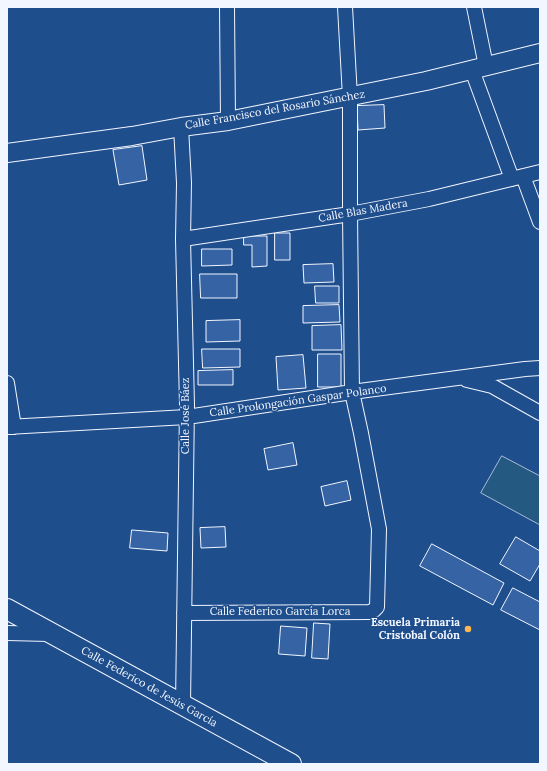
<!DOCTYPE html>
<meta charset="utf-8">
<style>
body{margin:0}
#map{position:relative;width:547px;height:771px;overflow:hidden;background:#1f4e8c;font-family:Lora,serif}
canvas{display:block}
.frame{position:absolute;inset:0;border:8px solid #f2f6ff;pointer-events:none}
</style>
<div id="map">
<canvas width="547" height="771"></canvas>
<div class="frame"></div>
</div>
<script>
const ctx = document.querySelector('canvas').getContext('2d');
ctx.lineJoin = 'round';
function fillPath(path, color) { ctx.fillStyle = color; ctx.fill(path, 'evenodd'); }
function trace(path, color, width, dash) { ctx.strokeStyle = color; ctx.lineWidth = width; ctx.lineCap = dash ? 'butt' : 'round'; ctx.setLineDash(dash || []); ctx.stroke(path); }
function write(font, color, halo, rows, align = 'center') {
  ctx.font = font + ' Lora,serif'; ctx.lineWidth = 3; ctx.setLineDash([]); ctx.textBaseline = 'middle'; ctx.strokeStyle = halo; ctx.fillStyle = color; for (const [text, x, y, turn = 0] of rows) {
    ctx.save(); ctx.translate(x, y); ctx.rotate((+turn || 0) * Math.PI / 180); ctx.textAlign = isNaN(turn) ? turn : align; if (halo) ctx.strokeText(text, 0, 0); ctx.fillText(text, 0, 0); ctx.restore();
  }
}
const green = new Path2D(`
 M502,456l38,20v49l-59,-32z`);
const building = new Path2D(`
 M384,105l1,23 -27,2 -1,-24z
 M142,146l5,34 -28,5 -6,-35z
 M275,233h15v27h-15z
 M244,236h23v30l-15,1v-22h-8z
 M202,249h30v16l-30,1z
 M333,264l1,18 -30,1 -1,-18z
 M200,274h37v24h-36z
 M315,286h24v17h-23z
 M339,305l1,17 -37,1v-17z
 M240,320v21l-34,1v-21z
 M341,325l1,25h-30v-24z
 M202,349h38v18l-37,1z
 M318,354h23v33h-23z
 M303,355l3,33 -28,2 -2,-33z
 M233,370v15h-35v-14z
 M293,443l4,22 -29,5 -4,-21z
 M347,481l4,19 -26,6 -4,-19z
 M225,527l1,20 -25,1 -1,-20z
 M132,530l36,3 -1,18 -37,-3z
 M516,537l24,14v13l-10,17 -30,-17z
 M432,544l72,39 -11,22 -73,-39z
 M513,588l27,14v28l-39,-20z
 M314,623l16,1 -2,35 -16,-1z
 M281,626l26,2 -2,28 -26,-2z`);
const minor = new Path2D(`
 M227,7l1,114
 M474,7l12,59
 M472,70l40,109
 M181,127l3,56 -1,56 4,166 -4,300
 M523,176l17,46
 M183,239l167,-25 79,-15 111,-27
 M467,380l25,6 48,27
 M7,383l7,44
 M7,427l180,-10 165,-25 173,-23 15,-1
 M184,613l186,-1 4,-2 3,-3 2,-78 -18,-96 -9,-41 -2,-178v-117l-5,-90
 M7,633l42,1`);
const tertiary = new Path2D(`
 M7,153l125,-17 49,-9 47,-6 198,-40 114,-28`);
const secondary = new Path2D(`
 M7,609l284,155`);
const markers = [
 [468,629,4,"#ffb74d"]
];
const streetNames = [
 ["Calle Francisco del Rosario Sánchez",275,110,-10],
 ["Calle Blas Madera",363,211,-10],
 ["Calle Prolongación Gaspar Polanco",298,401,-8],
 ["Calle José Báez",186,416,-90],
 ["Calle Federico García Lorca",280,612],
 ["Calle Federico de Jesús García",149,687,29]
];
const poiNames = [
 ["Escuela Primaria",460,623],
 ["Cristobal Colón",460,636]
];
fillPath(green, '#245a82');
trace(green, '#a8bbd7', 1);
fillPath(building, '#3563a3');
trace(building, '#f2f6ff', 1);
trace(minor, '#f2f6ff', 16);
trace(tertiary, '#f2f6ff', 20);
trace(secondary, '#f2f6ff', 22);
trace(minor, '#1f4e8c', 14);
trace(tertiary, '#1f4e8c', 18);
trace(secondary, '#1f4e8c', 20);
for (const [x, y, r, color] of markers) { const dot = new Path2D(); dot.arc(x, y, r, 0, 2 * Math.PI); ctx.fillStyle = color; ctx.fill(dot); trace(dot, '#1f4e8c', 1.5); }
write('11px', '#f2f6ff', '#1f4e8c', streetNames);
write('bold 11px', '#f2f6ff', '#1f4e8c', poiNames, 'right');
</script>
